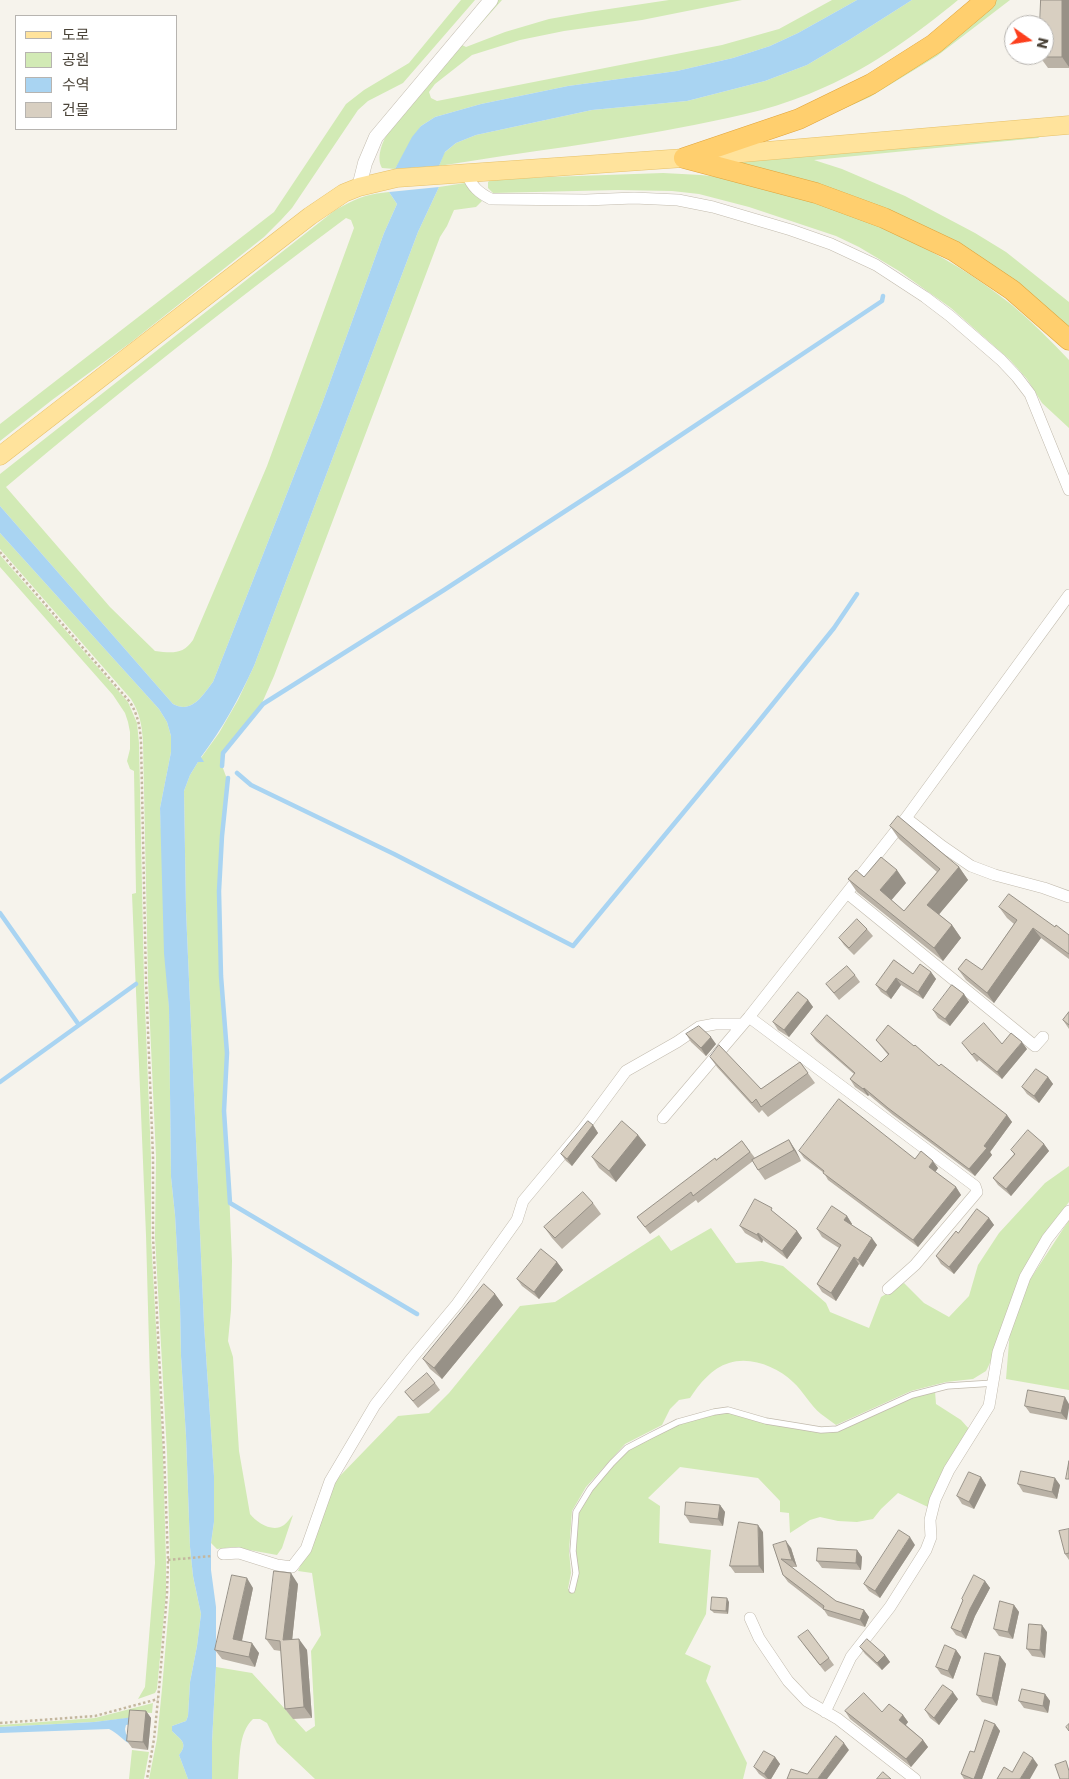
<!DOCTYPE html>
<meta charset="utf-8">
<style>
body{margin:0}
#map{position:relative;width:1069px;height:1779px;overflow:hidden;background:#f6f3ec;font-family:Poppins,"Noto Sans KR",sans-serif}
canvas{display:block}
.legend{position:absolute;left:15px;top:15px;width:162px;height:115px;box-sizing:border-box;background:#fff;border:1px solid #b7b4b0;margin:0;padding:6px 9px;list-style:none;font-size:15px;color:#4b4439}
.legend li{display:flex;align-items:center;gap:10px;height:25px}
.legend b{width:25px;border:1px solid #b7b4b0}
.north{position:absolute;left:1004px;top:15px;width:50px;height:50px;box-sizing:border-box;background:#fff;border:1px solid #b7b4b0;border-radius:50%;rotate:103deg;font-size:14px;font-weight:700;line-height:20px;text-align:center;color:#4b4439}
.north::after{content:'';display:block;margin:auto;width:18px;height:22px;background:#fc3f1d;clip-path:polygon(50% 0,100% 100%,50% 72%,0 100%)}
</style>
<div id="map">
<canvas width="1069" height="1779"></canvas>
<ul class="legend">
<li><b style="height:6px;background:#ffe39c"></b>도로</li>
<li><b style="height:14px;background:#d2eab5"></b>공원</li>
<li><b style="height:14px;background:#a9d4f2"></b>수역</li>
<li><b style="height:14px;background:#d8cfc1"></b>건물</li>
</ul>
<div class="north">N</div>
</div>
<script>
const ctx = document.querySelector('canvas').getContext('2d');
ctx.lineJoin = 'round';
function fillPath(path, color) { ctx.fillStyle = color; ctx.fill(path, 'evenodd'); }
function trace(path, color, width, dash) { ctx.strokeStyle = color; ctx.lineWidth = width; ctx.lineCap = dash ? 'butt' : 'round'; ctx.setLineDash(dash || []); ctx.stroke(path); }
const green = new Path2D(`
 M461,0h14l-72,83 -35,18 -10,9 -66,98 -11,12 -17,17 -134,106 -78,57 -52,41v-17l274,-212 72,-108 18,-14 45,-27z
 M495,0h7l-40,45 4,2 39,-15 44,-13 40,-7 80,-12h73l-100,20 -78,11 -44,9 -48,15 -37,29 -6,8 2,6 6,3 285,-56 57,-16 53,-29h25l-59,33 -28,13 -37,12 -56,13 -109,15 -87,18 -46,13 -14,9 -26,43 -13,-1c-6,-10 0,-25 5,-34z
 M912,0h46c-40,33 -85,66 -133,87 -43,20 -85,29 -131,38 -84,17 -170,27 -255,41l5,-13 12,-10 20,-8 116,-25 95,-9 78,-20 42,-16 42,-25z
 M995,0h15l-73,56 -67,41 -54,24z
 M1046,133l-8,5 -224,22 28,9 63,27 70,37 31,19 63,50v28l-183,-119 -30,-14 -31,-11 -61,-15 -41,-14z
 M663,173c13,1 25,1 38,2 24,2 47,9 70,15 85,21 173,60 241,115 20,17 39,36 57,55v68l-27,-25 -15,-24 -17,-19 -59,-52 -52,-37 -40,-24 -23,-11 -87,-29 -50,-13 -27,-3 -54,-1 -125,3 -5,-5v-6l4,-3z
 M465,183l6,8 11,10 -6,6 -22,3 -7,16 -7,11 -166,439 -12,27 -40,49 -1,11 6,16 -9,112 2,85 6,77 -3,58 6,79 3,71 -1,49 -3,31 5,16 6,94 11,63c7,9 23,19 34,11 3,-2 6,-7 9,-10l-11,33 -5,7 -44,-8 -16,2 -6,-6 3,-21v-46l-10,-151 -18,-414 -2,-120 6,-16 8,-13 21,-29 19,-33 16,-34 164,-434 21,-45z
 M389,192l8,12 -13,29 -62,171 -109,278c-11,14 -21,32 -40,22l-173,-198v-32l334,-263c21,-12 31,-17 55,-19zM346,218l5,2 3,8 -87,238 -74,174c-10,15 -22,13 -38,11l-45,-44 -104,-120c110,-93 224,-183 340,-269z
 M0,533l159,176 8,13 4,14v16l-11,56 9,200 2,169 4,38 5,89 1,52 5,80 4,111 3,29 8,38 -4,32 -7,36 -2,34 -2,5 -14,5v5c8,8 17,12 7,24l9,24h-39l8,-40 5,-50 8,-95v-34l-3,-107 -12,-216 1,-80 -8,-176 -5,-239c-1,-16 -3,-29 -12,-43l-131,-150z
 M0,555l128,147 9,21 2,20 5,238 7,176v80l12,216 3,108v33l-9,95 -2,4 -17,6 7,-12 10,-124 -9,-328 -14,-341 4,-1 -2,-122 -4,-2 -3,-8 3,-12v-17l-2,-10 -3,-9 -12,-18 -113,-128z
 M1069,1166v36l-22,28 -20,33 -11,24 -22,68 -8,16 -13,8 -27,3 -35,9 -75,34c-5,-4 -10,-7 -15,-11 -11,-9 -18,-23 -28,-32 -16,-15 -42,-26 -64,-19 -17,5 -30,21 -39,35l-11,2 -9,9 -8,16 -37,19 -39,43 -14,24 -3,40 2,22 -3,16 6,1 4,-77 13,-23 38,-41 50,-25 36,-10 13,-2 110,19 75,-34 22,-6 1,13 25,16 9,10 -42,77 -30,-14 -17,16 -8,10 -16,3 -19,-1 -18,-4 -10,3 -20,13 -1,-20 -9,-1v-11l-22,-23 -78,-11 -32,31 12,8 -1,37 52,7 -5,64 -21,40 26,12 -5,15 41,82 -4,16h-428l-38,-36 -10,-20 -7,-4h-7c-15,14 -13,40 -15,60h-26v-37l4,-75 36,6 54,59 9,-6 -4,-75 10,-16 -9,-62 -14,-2 26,-58 11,-32 63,-65 31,-3 20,-20 71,-87 35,-4 104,-67 12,16 40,-23 25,35 26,-2 21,5 43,37 4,9 39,16 12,-31 23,-14 20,20 25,14 20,-21 9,-31 21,-32 46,-50z
 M1069,1220v170l-63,-11 4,-49 19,-49z
 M153,1703l-1,10 -17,-1 -6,6 -35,4 -94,5v-2l95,-7z
 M132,1750l17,2 -5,27h-15z`);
const water = new Path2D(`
 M857,0h55l-63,40 -42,25 -42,16 -78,20 -95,9 -116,25 -20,8 -11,9 -6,14 -44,3 17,-32 9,-11 14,-9 46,-13 87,-18 109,-15 56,-13 37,-12 28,-13z
 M439,187l-21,45 -164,434c-15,32 -31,62 -53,91l3,5h-6l-8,13 -6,16 2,120 18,414 10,151v46l-3,21v27l5,37v60l-4,75v37h-24l-9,-24c10,-12 1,-16 -7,-24v-5l14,-5 2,-5 2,-34 7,-36 4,-32 -8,-38 -3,-29 -4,-111 -5,-80 -1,-52 -5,-89 -4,-38 -2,-169 -5,-55 -4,-145 11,-56v-16l-4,-14 -8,-13 -159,-176v-27l173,198c19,10 29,-8 40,-22l109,-278 62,-171 13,-29 -8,-12z
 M134,1717l-1,7 -7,1 -1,4 1,5 6,5v6c-9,-4 -14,-12 -23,-16l-109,4v-6l94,-5z`);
const stream = new Path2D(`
 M222,766l1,-13 40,-49 181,-114 186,-121 252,-168 1,-5
 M237,773l14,12 143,69 179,92 182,-220 79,-98 23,-34
 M228,778l-6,58 -3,55 2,85 6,77 -3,58 6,92 187,111
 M0,913l79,112
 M0,1082l136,-98`);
const path = new Path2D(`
 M0,552l129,149c9,13 11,26 12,41l5,239 7,176v80l11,216 4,107 -1,34 -8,95 -5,50 -7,40
 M168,1560l44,-4
 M0,1723l95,-7 63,-17`);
const service = new Path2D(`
 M572,1590l4,-17 -3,-22 3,-39 14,-23 22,-26 15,-15 23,-12 28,-14 36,-10 14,-2 38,11 31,5 24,4 16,-1 75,-34 35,-9 47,-3`);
const minor = new Path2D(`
 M467,174c5,13 12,19 24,25l95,1 48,-2 44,2 35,7 78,23 40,14 45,21 49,32 25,19 51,44 16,17 13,17 39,96
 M906,818l36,28 29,20 24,9 49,13 25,9
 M847,893l188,153 8,-9
 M749,1017l226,169 2,6 -62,73 -27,24
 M663,1118l86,-101 157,-199 163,-223
 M223,1554l16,-1 38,12 15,2 14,-18 24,-68 45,-76 37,-47 45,-54 60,-84 6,-19 60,-72 43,-58 51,-29 22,-15 16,-3h28
 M750,1618l9,20 29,43 19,20 31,18 77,60
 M825,1712l26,-55 39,-50 36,-57 5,-13 -1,-17 5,-20 14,-30 40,-64 9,-54 27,-75 22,-38 22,-28`);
const tertiary = new Path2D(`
 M359,187l6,-24 11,-26 115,-137`);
const primary = new Path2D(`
 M0,456l310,-240 34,-23 15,-6 38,-9 287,-20 385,-33`);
const motorway = new Path2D(`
 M684,158l132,35 68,25 70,33 58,39 57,50
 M684,158l115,-39 72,-35 63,-40 52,-44`);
const wall = new Path2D(`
 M1069,0v68h-21l-8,-11z
 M890,826l69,41 9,13 -29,34 13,11 9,13 -18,23 -86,-69 -9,-13 16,-2 42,6 -15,17 13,11 33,-39 -38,-33z
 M999,907l56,20 14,8v24l-28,-21 -47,65 -28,-23 -8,-11 24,1 32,-46 -7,-6z
 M867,929l6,7 -19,19 -10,-10 -5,-7z
 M894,960l19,14 18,-2 5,7 -13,20 -22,-14 -10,14 -10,-7 -5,-7z
 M855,975l5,7 -21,18 -13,-16z
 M964,994l5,8 -19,24 -12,-8 -5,-8z
 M808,1000l5,7 -24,30 -11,-7 -5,-8z
 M1069,1012v17l-6,-9z
 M686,1034l30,10 -10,12 -15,-14z
 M811,1034l70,28 7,-7 -12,-15 63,26 68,49 5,7 -22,30 2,3 -17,21 -82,-61 -24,-20 -1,1 -13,-9 -5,-8 4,-5 -38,-33z
 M962,1043l40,1 25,5 -25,30 -23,-19 -2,2z
 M710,1057l51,32 39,-27 15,21 -47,34 -6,-7 -3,3 -42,-46z
 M1048,1077l5,7 -14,19 -12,-9 -5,-7z
 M593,1125l5,8 -26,33 -6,-5 -5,-7z
 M638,1135l8,10 -30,37 -17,-14 -7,-11z
 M789,1140l7,11 5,10 -36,19 -7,-10 -5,-9 -55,42 -2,-3 -46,34 -13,-17 105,-76 13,17z
 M1044,1144l5,7 -38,45 -13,-11 -5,-7 21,-24 -3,-4z
 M799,1151l116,8 23,9 -3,4 21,15 5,8 -43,52 -90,-67 -4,-7 -20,-15z
 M593,1203l8,11 -39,35 -10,-11 -8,-11z
 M777,1215l20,16 5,7 -15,21 -24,-19 -1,3 -17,-10 -5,-7z
 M847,1216l5,8 -1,1 26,20 -14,22 -4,-3 -23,37 -14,-9 -5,-8 22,-36 -17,-11 -5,-8z
 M989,1218l5,7 -40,49 -13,-10 -5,-8 22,-23z
 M557,1262l6,8 -24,29 -17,-13 -5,-7z
 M495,1294l8,11 -61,74 -12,-10 -7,-10z
 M435,1383l5,7 -22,18 -13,-16z
 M1065,1397l2,23 -37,-7 -5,-7z
 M981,1477l5,8 -12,24 -12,-5 -5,-8z
 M1018,1484l42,1 -3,14 -34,-7z
 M720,1505l5,7 -2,14 -33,-3 -5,-8z
 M1069,1529v31l-4,-6z
 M763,1532l1,41h-29l-5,-7z
 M773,1545l18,3 6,19h-7l46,34 28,9 5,7 -4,10 -37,-11 -4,-6 -36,-28 -5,-7z
 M915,1545l-35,53 -11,-7 -5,-7z
 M857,1550l5,7 -1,13 -39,-2 -5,-7z
 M985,1581l5,7 -15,28 -9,23 -10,-4 -5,-7 12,-28 -1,-1z
 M298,1584l-6,56 15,10 5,68 -19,1 -8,-10 -4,-58 -7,-1 -8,-11z
 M253,1588l-11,53 17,12 -4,14 -33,-8 -7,-9z
 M729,1602l-1,12 -14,-1 -3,-3z
 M1014,1605l5,7 -6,27 -14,-3 -5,-7z
 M1047,1632l-2,26 -13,-2 -5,-7z
 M803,1644l26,14 5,7 -9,7z
 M860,1647l25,8 5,7 -8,8 -17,-16z
 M956,1650l5,7 -8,22 -12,-5 -5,-7z
 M1000,1656l6,8 -9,42 -15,-4 -5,-7z
 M1045,1694l5,7 -2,12 -24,-5 -5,-7z
 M958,1699l-19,26 -9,-7 -5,-8z
 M146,1711l5,7 -3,32 -16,-2 -5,-7z
 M845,1711l37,1 21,3 5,7 -2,3 17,15 5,7 -17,20 -61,-48z
 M995,1724l5,7 -18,48h-18l-3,-5 13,-22z
 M775,1757l5,7 -9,15h-5l-7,-5 -5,-7z`);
const shadedWall = new Path2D(`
 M1062,0h7v67l-7,-10z
 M959,867l9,13 -32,38 -9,-13z
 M897,870l9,13 -17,20 -9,-13z
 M952,925l9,13 -18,23 -9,-13z
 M1033,928l8,10 -47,65 -7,-10z
 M931,972l5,7 -13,20 -5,-7z
 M896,978l5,7 -10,14 -5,-7z
 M964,994l5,8 -19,24 -5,-7z
 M808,1000l5,7 -24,30 -5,-7z
 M711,1037l5,7 -10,12 -5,-8z
 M1022,1042l5,7 -25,30 -5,-7z
 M1048,1077l5,7 -14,19 -5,-7z
 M864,1088l5,7 -1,1 -5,-7z
 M1007,1115l5,7 -22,30 2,3 -17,21 -6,-7 15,-23z
 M593,1125l5,8 -26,33 -5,-7z
 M638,1135l8,10 -30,37 -7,-11z
 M789,1140l7,11 5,10 -7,-11z
 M1044,1144l5,7 -38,45 -5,-7z
 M933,1161l5,7 -4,6 -5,-7z
 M956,1187l5,8 -43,52 -5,-7z
 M847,1216l5,8 -3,4 -5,-8z
 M989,1218l5,7 -40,49 -5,-7z
 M797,1231l5,7 -15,21 -5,-8z
 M758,1233l5,7 -1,3 -5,-8z
 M872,1238l5,7 -14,22 -5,-7z
 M854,1257l5,7 -23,37 -5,-8z
 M557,1262l6,8 -24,29 -5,-7z
 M495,1294l8,11 -61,74 -8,-11z
 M1065,1397l4,7v4l-2,12 -6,-7z
 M981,1477l5,8 -12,24 -5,-7z
 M1055,1478l5,7 -3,14 -5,-7z
 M720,1505l5,7 -2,14 -5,-7z
 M758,1525l5,7 1,41 -5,-7z
 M910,1537l5,8 -35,53 -5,-7z
 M786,1541l5,7 6,19 -5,-7z
 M857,1550l5,7 -1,13 -5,-7z
 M291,1573l7,11 -7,67 -8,-11z
 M247,1578l6,10 -13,61 -7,-10z
 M985,1581l5,7 -15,28 -9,23 -5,-7 9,-23z
 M727,1598l2,4 -1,12 -2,-3z
 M1014,1605l5,7 -6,27 -5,-7z
 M864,1610l5,7 -4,10 -5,-7z
 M1042,1625l5,7 -2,26 -5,-8z
 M299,1639l8,11 5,68 -8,-11z
 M252,1643l7,10 -4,14 -6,-10z
 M956,1650l5,7 -8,22 -5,-8z
 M885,1655l5,7 -8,8 -5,-7z
 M1000,1656l6,8 -9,42 -5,-8z
 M953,1692l5,7 -19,26 -5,-7z
 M1045,1694l5,7 -2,12 -5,-7z
 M146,1711l5,7 -3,32 -5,-8z
 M903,1715l5,7 -4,5 -5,-7z
 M995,1724l5,7 -18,48h-8z
 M923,1740l5,7 -17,20 -5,-8z
 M844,1743l5,7 -22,29h-9l1,-2z
 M775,1757l5,7 -9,15h-3l-4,-5z
 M1033,1758l5,7 -8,14h-10z`);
const building = new Path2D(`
 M1041,0h21v57h-22v-2h4v-30h-4z
 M898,816l61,51 -32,38 25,20 -18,23 -86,-69 8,-9 8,7 17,-20 16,13 -17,20 24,21 36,-42 -50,-43z
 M1009,894l46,33 1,-2 13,10v19l-36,-26 -46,65 -29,-24 8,-10 16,11 35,-50 -18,-13z
 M857,919l10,10 -18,19 -10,-10z
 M894,960l19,14 7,-10 11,8 -13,20 -22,-14 -10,14 -10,-7z
 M847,966l8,9 -21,18 -8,-9z
 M952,985l12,9 -19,25 -12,-9z
 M798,992l10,8 -24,30 -11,-8z
 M1069,1012v13l-6,-5z
 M827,1015l54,47 8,-8 -13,-14 12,-15 26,21 1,-1 24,21 2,-2 66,51 -23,31 3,2 -18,21 -81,-61 -24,-20 -1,1 -13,-10 5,-6 -44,-39z
 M984,1023l18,21 9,-11 11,9 -25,30 -23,-19 -2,2 -10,-12z
 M699,1026l12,11 -10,11 -15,-14z
 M719,1045l42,44 39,-27 8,11 -47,34 -5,-8 -4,4 -42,-46z
 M1036,1069l12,8 -14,19 -12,-9z
 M839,1099l76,60 6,-8 12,10 -4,6 27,20 -43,53 -90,-67 1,-2 -25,-20z
 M588,1121l5,4 -26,34 -6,-5z
 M622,1121l16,14 -29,36 -17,-14z
 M1028,1130l16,14 -38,45 -13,-11 22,-24 -4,-4z
 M789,1140l5,10 -36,20 -6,-10z
 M742,1141l8,11 -57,44 -2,-4 -46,35 -8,-10 78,-59 1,2z
 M583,1192l10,11 -38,35 -11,-11z
 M755,1199l17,9 -1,2 26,21 -15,20 -24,-18 -1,2 -17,-9z
 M832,1206l15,10 -3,4 28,18 -14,22 -4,-3 -23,36 -14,-9 24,-39 -24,-16z
 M977,1209l12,9 -40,49 -13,-11 20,-25 2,2z
 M541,1249l16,13 -23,30 -17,-13z
 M484,1284l11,10 -61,74 -11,-9z
 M427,1373l8,10 -22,18 -8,-9z
 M1028,1390l37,7 -4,16 -36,-7z
 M1069,1461v18h-3z
 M1021,1471l34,7 -3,14 -34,-8z
 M969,1472l12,5 -12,25 -12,-6z
 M686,1502l34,3 -2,14 -33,-4z
 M739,1522l19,3 1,41h-29z
 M1069,1529v24l-4,1 -6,-23z
 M899,1530l11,7 -35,54 -11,-7z
 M786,1541l6,19 -11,-1 55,42 28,9 -4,10 -37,-11 1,-3 -41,-31 -10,-30z
 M818,1548l39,2 -1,13 -39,-2z
 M274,1571l17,2 -8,67 16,-1 5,68 -19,2 -5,-68 -14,-2z
 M232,1575l15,3 -14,61 19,4 -3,14 -34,-7z
 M974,1575l11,6 -15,28 -9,23 -10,-4 12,-28 -1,-1z
 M712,1597l15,1 -1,13 -15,-1z
 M1000,1601l14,4 -6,27 -14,-3z
 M1029,1624l13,1 -2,25 -13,-1z
 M808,1630l21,28 -9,7 -22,-28z
 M867,1639l18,16 -8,8 -17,-16z
 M945,1645l11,5 -8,21 -12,-4z
 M985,1653l15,3 -8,42 -15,-3z
 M943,1685l10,7 -19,26 -9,-8z
 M1022,1689l23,5 -2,12 -24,-5z
 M864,1693l18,19 7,-8 14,11 -4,5 24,20 -17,19 -61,-48z
 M130,1710l16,1 -3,31 -16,-1z
 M985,1720l10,4 -21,55h-1l-12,-5 9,-23 4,1z
 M1069,1724v7l-3,-4z
 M836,1736l8,7 -25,34 -1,2h-31l4,-10 16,5z
 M764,1751l11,6 -11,17 -10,-7z
 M1024,1752l9,6 -13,21h-23l7,-12 8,5z
 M1066,1761l3,10v8h-9l-5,-14z
 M883,1772l8,7h-14z`);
fillPath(green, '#d2eab5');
fillPath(water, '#a9d4f2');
trace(stream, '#a9d4f2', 4.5);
trace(service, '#c2bbae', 7);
trace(minor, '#c2bbae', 12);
trace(tertiary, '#c2bbae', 15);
trace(primary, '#e6c16a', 19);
trace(motorway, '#e0a43c', 21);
trace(path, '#c4b79f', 2.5, [2.5, 2.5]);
trace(service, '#fff', 5.5);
trace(minor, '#fff', 11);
trace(tertiary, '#fff', 14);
trace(primary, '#ffe39c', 18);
trace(motorway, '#ffcf6e', 20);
fillPath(wall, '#bab2a6');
fillPath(shadedWall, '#979187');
fillPath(building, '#d8cfc1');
trace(building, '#979187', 1);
</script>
